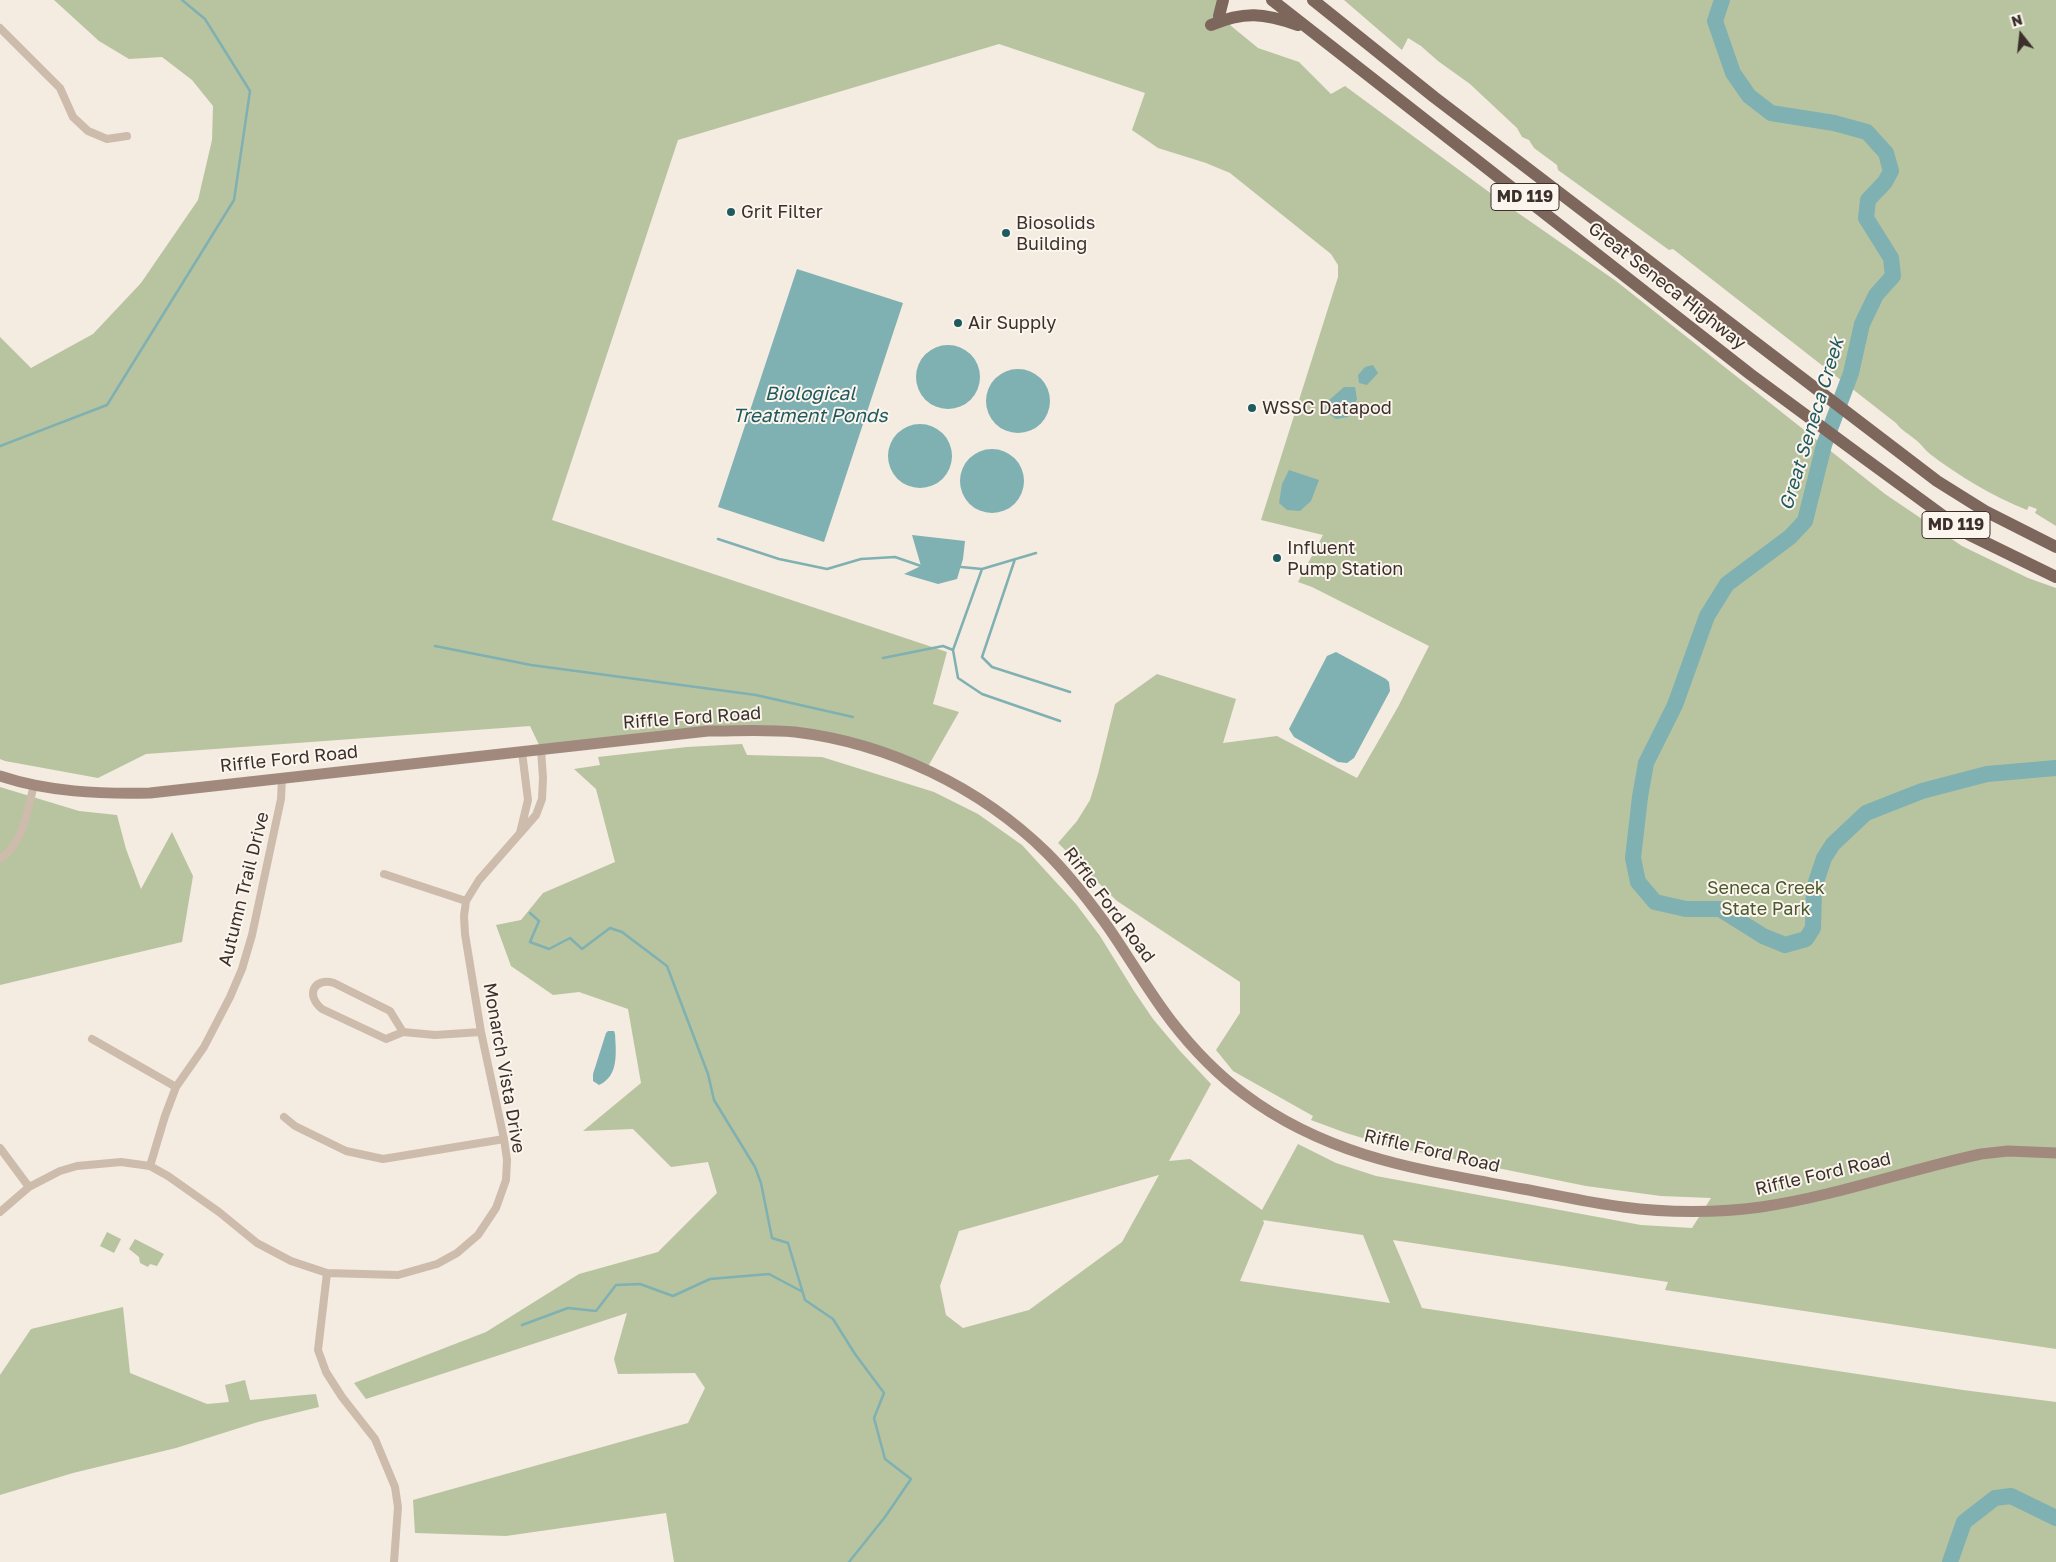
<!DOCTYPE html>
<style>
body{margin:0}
#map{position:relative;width:2056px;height:1562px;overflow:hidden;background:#f4ebe1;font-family:"Golos Text",sans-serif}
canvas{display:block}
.north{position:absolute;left:1996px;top:10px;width:50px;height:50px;-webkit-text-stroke:4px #fbf5ee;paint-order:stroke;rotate:344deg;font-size:14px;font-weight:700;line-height:20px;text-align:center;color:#3b302b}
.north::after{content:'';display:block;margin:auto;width:18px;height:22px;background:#3b302b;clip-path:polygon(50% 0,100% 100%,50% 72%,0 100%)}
</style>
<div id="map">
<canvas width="2056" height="1562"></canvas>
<div class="north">N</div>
</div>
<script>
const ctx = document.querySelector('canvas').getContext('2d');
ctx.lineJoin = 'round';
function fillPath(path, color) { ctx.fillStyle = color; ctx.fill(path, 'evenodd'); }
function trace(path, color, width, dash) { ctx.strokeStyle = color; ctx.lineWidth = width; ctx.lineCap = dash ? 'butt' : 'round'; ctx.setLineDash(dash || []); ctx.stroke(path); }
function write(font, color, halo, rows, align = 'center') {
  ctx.font = font + ' "Golos Text",sans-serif'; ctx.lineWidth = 4; ctx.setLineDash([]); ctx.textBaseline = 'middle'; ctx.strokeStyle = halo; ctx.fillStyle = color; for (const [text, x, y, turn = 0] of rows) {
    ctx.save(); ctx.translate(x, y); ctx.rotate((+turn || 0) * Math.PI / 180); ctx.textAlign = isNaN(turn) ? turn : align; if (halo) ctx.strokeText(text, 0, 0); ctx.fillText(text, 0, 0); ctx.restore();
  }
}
const green = new Path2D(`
 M54,0h1166l-1,16 39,32 41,14 32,32 14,-8 163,120 108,75 269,213 77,52 66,32 28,10v761l-391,-59 3,-8 -275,-42 29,68 541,82 93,12v160h-1382l-8,-49 -160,23 -91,-3 -2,-33 275,-77 17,-35 -10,-15 -77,1 -4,-15 13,-46 -261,86 -12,-16 132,-51 93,-58 79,-22 59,-59 -9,-31 -37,5 -38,-38 -50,2 58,-48 -13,-74 -49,-17 -26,3 -42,-29 -15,-41 25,-5 22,-27 72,-31 -19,-73 -22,-20 26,-4 -2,-8 89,-10 55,-3 5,11 75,2 112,35 44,22 44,31 54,59 24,32 34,55 19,28 27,32 31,33 -42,77 21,-2 72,51 36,-66 38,19 40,13 265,49 51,3 19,-30 -50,-2 -75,-10 -197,-40 -43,-13 -35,-13 2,-4 -80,-45 -17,-21 24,-37v-31l-123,-81 -59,-58 19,-22 13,-21 8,-26 17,-70 42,-30 79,25 -13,44 54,-7 80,42 41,-71 31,-61 -117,-59 -14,-5 25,-47 -62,-15 77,-243v-12l-7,-11 -101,-81 -24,-10 -48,-15 -26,-18 13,-37 -146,-49 -321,96 -126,380 395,132 -14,52 26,8 -33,58 -61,-23 -102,-17 -222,19 -11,-23 -384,28 -48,24 -93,-17 -5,-2v-422l31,31 62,-34 48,-51 57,-83 14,-60 1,-34 -21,-26 -30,-23 -33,2 -30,-18zM1159,1175l-37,67 -93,68 -66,18 -17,-13 -6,-29 19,-55zM1263,1220l100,15 27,68 -150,-22 24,-58z
 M1344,0h712v526l-21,-13 2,-4 -8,-3 -2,4c-35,-14 -68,-34 -97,-56 -5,-4 -9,-10 -14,-14 -7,-6 -14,-9 -20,-17l-223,-174 -4,1 -111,-80 -1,-5 -23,-17 -5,-8 -7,-3 -5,-9 -47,-44 -32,-23 -17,-15 -13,-8 -6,12z
 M0,787l79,24 38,4 9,34 15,40 31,-57 21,44 -11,66 -182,43z
 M107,1232l14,7 -7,14 -14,-7z
 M135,1239l29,15 -7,12 -7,-2 -2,3 -8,-4 -1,-6 -10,-8z
 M123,1307l7,66 77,31 22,-2 -4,-17 20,-5 5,20 66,-6 3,13 -61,15 -82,26 -103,25 -73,22v-120l31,-46z`);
const water = new Path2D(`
 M797,269l106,34 -79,239 -106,-35z
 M916 377a32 32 0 1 1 64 0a32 32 0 1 1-64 0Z
 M1373,365l5,8 -11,12 -8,-2 -1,-8 7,-8z
 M986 401a32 32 0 1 1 64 0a32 32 0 1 1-64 0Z
 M1344,387h11l2,12 -9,18 -12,2 -11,-8 2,-9z
 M888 456a32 32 0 1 1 64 0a32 32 0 1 1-64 0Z
 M960 481a32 32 0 1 1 64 0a32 32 0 1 1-64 0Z
 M1289,470l30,10 -8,21 -11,10 -13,-1 -8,-7 3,-19z
 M912,535l53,6 -2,18 -6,20 -19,5 -34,-10 17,-8z
 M1336,652l50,27 3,3 1,9 -36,67 -7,5 -9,-1 -44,-25 -5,-8 38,-73z
 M608,1031h6l1,3c1,19 4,42 -16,51l-6,-4v-7l13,-41z`);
const stream = new Path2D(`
 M0,446l107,-41 127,-205 16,-109 -45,-72 -23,-19
 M718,539l61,20 48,10 34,-10 34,-2 26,9
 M1015,559l-33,98 10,10 78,25
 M961,567l21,2 54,-16
 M982,569l-29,81 5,28 24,16 78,27
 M435,646l96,19 225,30 97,22
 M883,658l60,-12 10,4
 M530,913l9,8 -9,21 19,7 21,-11 12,11 28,-21 12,4 45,34 41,108 6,26 41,67 6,16 11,55 16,5 17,57 28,19 22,35 29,39 -10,25 11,41 26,20 -26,38 -36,45
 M522,1325l46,-17 28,3 20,-26 24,-1 33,12 37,-17 59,-5 32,17`);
const river = new Path2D(`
 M1722,0l-7,21 18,52 16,23 22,17 63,10 33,9 19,21 5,18 -6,11 -17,18 -2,18 25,40 2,18 -17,19 -14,29 -11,49 -27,72 -19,76 -15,16 -63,47 -20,32 -32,89 -29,58 -6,34 -7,61 5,24 17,20 31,7h34l43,27 22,9 21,-6 7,-11 1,-40 10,-30 9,-14 33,-31 56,-22 65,-17 69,-6
 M1950,1562l14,-40 31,-24 16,-2 45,22`);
const street = new Path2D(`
 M0,28l60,60 13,29 15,14 19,8 20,-3
 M520,833l8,-33 -6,-48
 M0,859c24,-16 27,-48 34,-74
 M384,874l82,27
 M403,1032l-17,7 -64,-30c-17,-14 -8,-32 12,-26l56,28 13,21 32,3 46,-3
 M92,1039l84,48
 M284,1117l11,9 51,25 37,8 121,-20
 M0,1148l29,39
 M150,1166l15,-50 11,-29 28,-40 26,-50 12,-28 10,-34 29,-136 1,-21
 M0,1212l29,-25 31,-16 17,-5 44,-4 29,4 18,10 51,36 38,31 34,18 36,12 71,2 39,-11 20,-11 21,-18 18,-27 10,-28 1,-20 -3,-21 -23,-107 -16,-98 -1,-18 2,-15 13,-21 57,-65 6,-16 1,-21 -2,-29
 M327,1273l-9,77 8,22 16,25 33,42 20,48 3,20 -4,55`);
const secondary = new Path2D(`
 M0,776c48,16 99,18 150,17l558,-62c29,0 58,-2 87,1 93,11 185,55 252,121 20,20 39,44 56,67 24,33 44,70 69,102 21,27 45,52 72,72 85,64 178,76 279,95 33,6 67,14 100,18 44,6 95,6 138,0 75,-11 146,-37 220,-53l27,-3 48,2`);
const primary = new Path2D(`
 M1272,0l478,374 114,84 104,76 88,43
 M1313,0l121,97 503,384 48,30 71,36
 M1219,16l4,-16
 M1211,25c33,-14 53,-12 87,0`);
const markers = [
 [731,212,5,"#1f5a5e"],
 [1006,233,5,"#1f5a5e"],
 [958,323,5,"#1f5a5e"],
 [1252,408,5,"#1f5a5e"],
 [1277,558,5,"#1f5a5e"]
];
const shields = [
 [1525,197,68],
 [1956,525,68]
];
const shieldNames = [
 ["MD 119",1525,197],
 ["MD 119",1956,525]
];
const poiNames = [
 ["Grit Filter",741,212],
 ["Biosolids",1016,223],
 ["Building",1016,244],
 ["Air Supply",968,323],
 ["WSSC Datapod",1262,408],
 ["Influent",1287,548],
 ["Pump Station",1287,569]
];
const streetNames = [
 ["Great Seneca Highway",1667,286,38],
 ["Riffle Ford Road",692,718,-4],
 ["Riffle Ford Road",289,759,-6],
 ["Autumn Trail Drive",244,889,-76],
 ["Riffle Ford Road",1109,905,53],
 ["Monarch Vista Drive",504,1068,80],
 ["Riffle Ford Road",1432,1151,13],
 ["Riffle Ford Road",1823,1174,-13]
];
const parkNames = [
 ["Seneca Creek",1766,888],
 ["State Park",1766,909]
];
const waterNames = [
 ["Biological",810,394],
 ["Treatment Ponds",810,416],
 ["Great Seneca Creek",1812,424,-73]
];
fillPath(green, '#b8c4a0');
fillPath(water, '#7fb0b2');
trace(stream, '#7fb0b2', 2.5);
trace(river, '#7fb0b2', 16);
trace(street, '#cdbbac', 8);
trace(secondary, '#a18a7d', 11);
trace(primary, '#7d675c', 12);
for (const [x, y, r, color] of markers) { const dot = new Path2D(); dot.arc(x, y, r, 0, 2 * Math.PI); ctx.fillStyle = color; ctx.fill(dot); trace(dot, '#fbf5ee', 2); }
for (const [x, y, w] of shields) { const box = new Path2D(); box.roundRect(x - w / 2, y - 13.5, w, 27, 4); ctx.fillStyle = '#fbf5ee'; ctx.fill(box); trace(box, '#3b302b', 1); }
write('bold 16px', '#3b302b', null, shieldNames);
write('18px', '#3b302b', '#fbf5ee', poiNames, 'left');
write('18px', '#3b302b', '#fbf5ee', streetNames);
write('18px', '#4a5a2e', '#fbf5ee', parkNames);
write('italic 19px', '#1f5a5e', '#fbf5ee', waterNames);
</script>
